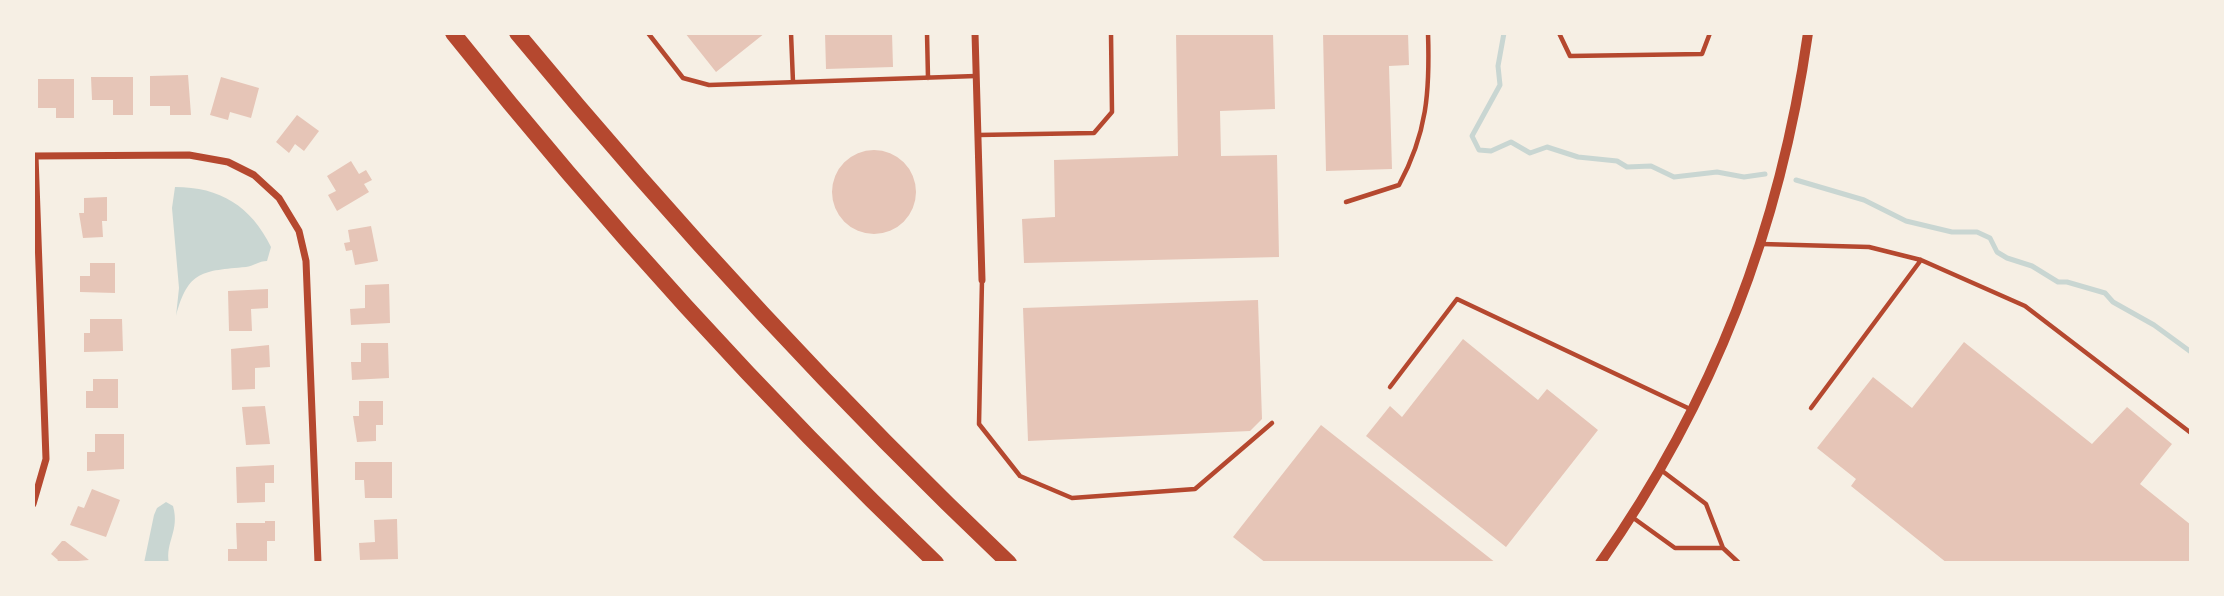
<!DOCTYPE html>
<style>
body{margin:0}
#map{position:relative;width:2224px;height:596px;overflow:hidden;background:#f6efe4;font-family:Commissioner,sans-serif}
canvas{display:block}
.frame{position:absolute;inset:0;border:35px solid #f6efe4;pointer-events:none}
</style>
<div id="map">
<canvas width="2224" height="596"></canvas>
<div class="frame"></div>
</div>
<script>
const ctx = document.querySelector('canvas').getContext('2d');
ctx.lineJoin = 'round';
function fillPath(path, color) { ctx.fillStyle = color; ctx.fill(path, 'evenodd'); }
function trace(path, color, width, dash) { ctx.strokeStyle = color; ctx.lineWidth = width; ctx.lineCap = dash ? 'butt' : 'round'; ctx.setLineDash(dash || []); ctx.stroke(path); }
const water = new Path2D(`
 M175,187c45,0 76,19 96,60l-4,14c-8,0 -14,5 -21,6 -43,4 -58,3 -70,49l3,-28 -7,-80z
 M166,502l7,4c7,25 -8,36 -4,57h-25l10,-48 3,-7z`);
const stream = new Path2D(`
 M1504,33l-6,33 2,19 -28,51 7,14 12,1 20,-9 19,11 17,-6 31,10 39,4 10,6 24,-1 23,11 43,-5 27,5 21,-3
 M1796,180l68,20 42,21 46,11h25l13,6 7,14 10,6 25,8 26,16h9l38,11 8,9 41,23 37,27`);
const building = new Path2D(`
 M685,33h80l-49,39z
 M825,33h67l1,34 -67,2z
 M1176,33h97l2,76 -55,2 1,45 56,-1 2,102 -255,6 -2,-44 33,-2 -1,-57 124,-4z
 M1323,33h85l1,32 -20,1 3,103 -66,2z
 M188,75l3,40h-21v-9h-20v-30z
 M91,77h42v38h-20v-15h-21z
 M221,77l38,11 -8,30 -21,-6 -2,8 -18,-5z
 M38,79h36v39h-18v-10h-18z
 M297,115l22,16 -15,20 -9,-7 -6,9 -13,-11z
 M832 192a42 42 0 1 1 84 0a42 42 0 1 1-84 0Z
 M351,161l8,13 7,-4 6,10 -8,4 5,8 -32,19 -9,-16 8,-4 -9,-15z
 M107,197v24h-5l1,16 -20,1 -4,-25h5v-15z
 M371,226l7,35 -23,4 -3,-15 -6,1 -2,-8 6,-1 -2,-12z
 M90,263h25v30l-35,-1v-16h10z
 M389,284l1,39 -39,2 -1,-16 15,-1v-23z
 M268,289v19l-17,1 1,22h-23l-1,-40z
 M1258,300l4,119 -12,12 -222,10 -5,-133z
 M90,319h32l1,32 -39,1v-19h6z
 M1463,339l75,61 9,-11 51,41 -92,117 -140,-111 24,-30 12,11z
 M1964,342l128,102 35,-37 45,37 -32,40 51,41v38h-244l-96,-77 5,-7 -39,-31 56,-71 39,31z
 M361,343h27l1,35 -37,2 -1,-18h10z
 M269,345l1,22 -15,1v21l-23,1 -1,-41z
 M93,379h25v29h-32v-17h7z
 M359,401h24v24h-7v16l-19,1 -4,-26h6z
 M265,406l5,38 -24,1 -4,-38z
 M1321,425l175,138h-230l-33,-26z
 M95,434h29v35l-37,2v-19h8z
 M355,462h37v36h-27l-1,-18h-9z
 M274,465v18h-9v19l-28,1 -1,-36z
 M92,489l28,11 -14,37 -36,-12 8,-19 6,2z
 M397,519l1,40 -38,1 -1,-17 16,-1 -1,-22z
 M265,521h10v20h-8v20h-39v-12h9l-1,-26h29z
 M62,541h3l24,19 -33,3 2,-3 -7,-6z`);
const service = new Path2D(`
 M648,33l35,45 26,7 267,-9
 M791,33l2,49
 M927,33l1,45
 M1559,33l11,23 132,-2 8,-21
 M978,135l116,-2 18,-21 -1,-79
 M1346,202l53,-17c28,-52 31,-93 29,-152
 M1762,244l107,3 52,13 104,46 166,127
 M982,280l-3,144 41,52 52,22 123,-9 77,-66
 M1390,387l67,-88 233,110
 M1811,408l110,-148
 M1661,470l45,34 17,44
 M1632,517l43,31h48l16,15`);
const minor = new Path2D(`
 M975,33l7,247
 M33,156l156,-1 39,7 26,13 25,23 20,33 7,30 12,302
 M33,504l13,-45 -11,-303`);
const tertiary = new Path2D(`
 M1600,563c114,-162 180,-334 208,-530`);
const motorway = new Path2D(`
 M453,33c149,187 310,364 483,530
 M517,33c154,186 317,364 492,530`);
fillPath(water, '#c9d6d2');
trace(stream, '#c9d6d2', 5);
fillPath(building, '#e6c5b7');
trace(service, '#b5482f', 4.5);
trace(minor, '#b5482f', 7);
trace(tertiary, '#b5482f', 10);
trace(motorway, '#b5482f', 16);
</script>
